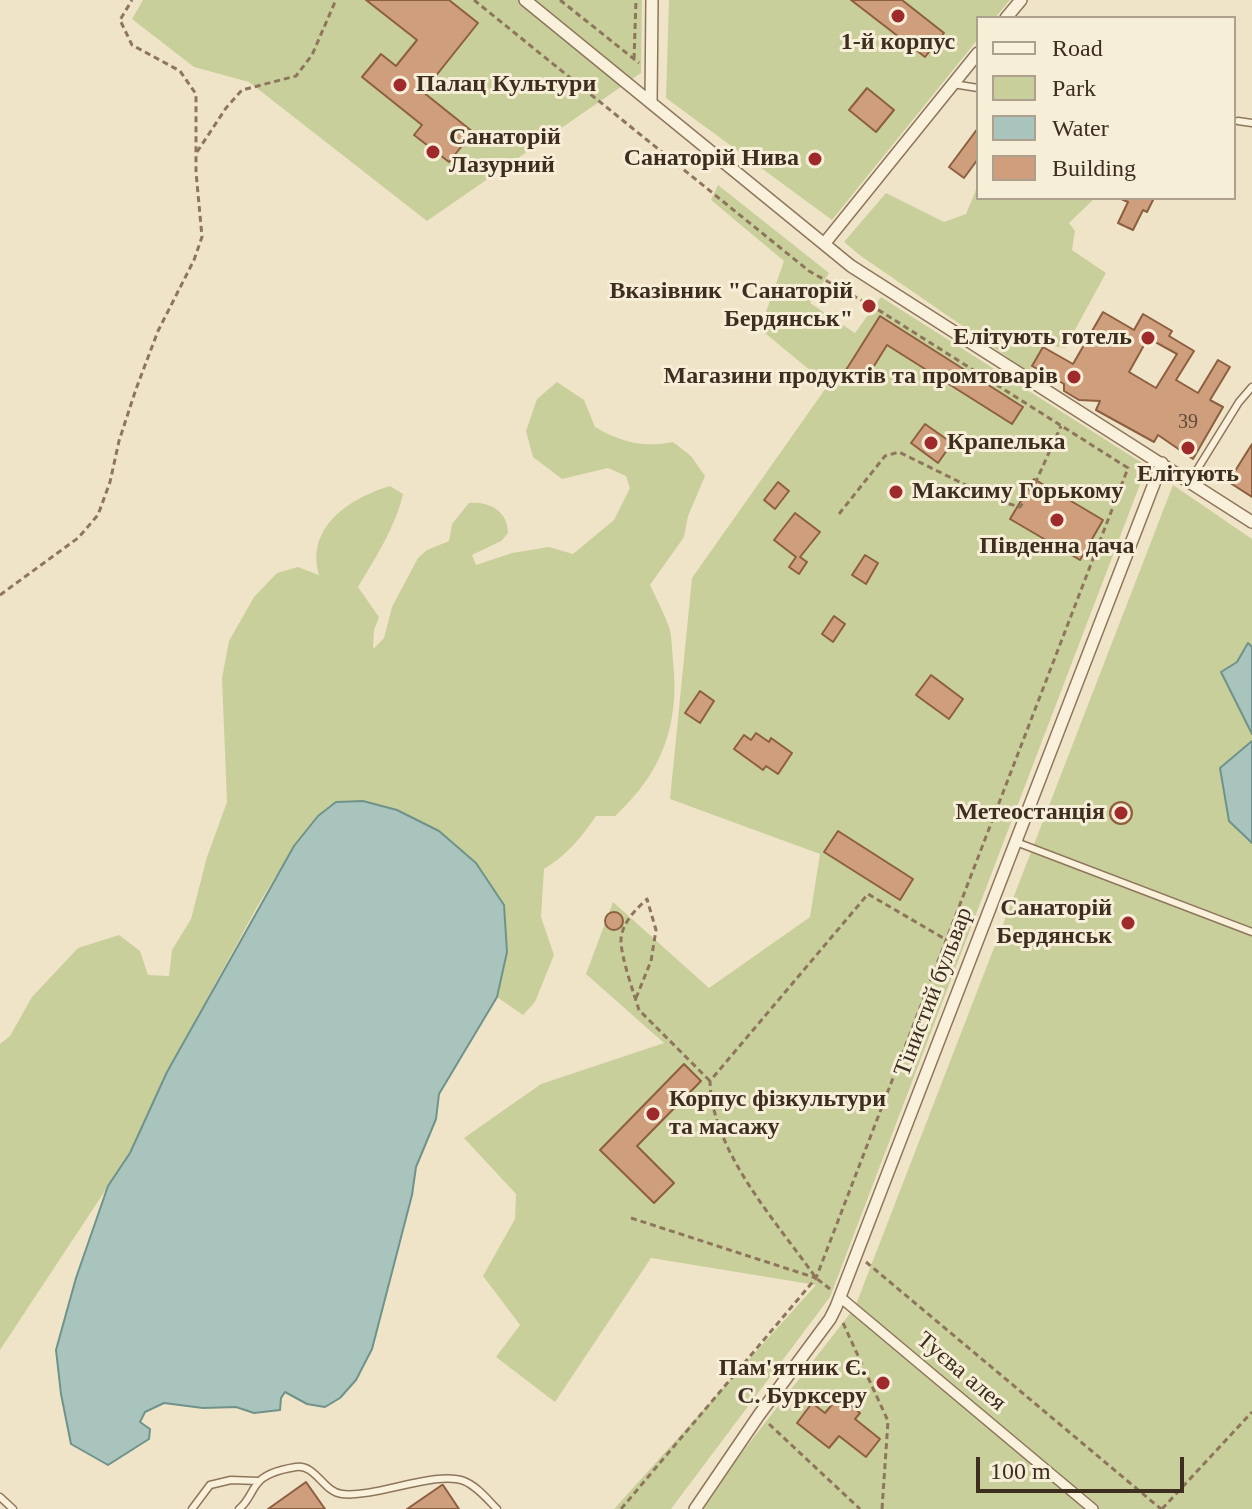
<!DOCTYPE html>
<meta charset="utf-8">
<style>
body{margin:0}
#map{position:relative;width:1252px;height:1509px;overflow:hidden;background:#f0e4c8;font-family:Georgia,serif}
canvas{display:block}
.legend{position:absolute;left:976px;top:16px;width:260px;height:184px;box-sizing:border-box;background:#f7eed8;border:2px solid #ada18e;margin:0;padding:10px 14px;list-style:none;font-size:24px;color:#3d2e20}
.legend li{display:flex;align-items:center;gap:16px;height:40px}
.legend b{width:40px;border:2px solid #ada18e}
.scale{position:absolute;left:976px;top:1457px;width:208px;height:36px;box-sizing:border-box;border:4px solid #3d2e20;border-top:0;padding-left:10px;font-size:24px;line-height:28px;white-space:nowrap;color:#3d2e20;-webkit-text-stroke:6px #f7eed8;paint-order:stroke}
</style>
<div id="map">
<canvas width="1252" height="1509"></canvas>
<ul class="legend">
<li><b style="height:10px;background:#faf1dc"></b>Road</li>
<li><b style="height:22px;background:#c9cf9b"></b>Park</li>
<li><b style="height:22px;background:#a9c4bc"></b>Water</li>
<li><b style="height:22px;background:#cf9f7d"></b>Building</li>
</ul>
<div class="scale">100 m</div>
</div>
<script>
const ctx = document.querySelector('canvas').getContext('2d');
ctx.lineJoin = 'round';
function fillPath(path, color) { ctx.fillStyle = color; ctx.fill(path, 'evenodd'); }
function trace(path, color, width, dash) { ctx.strokeStyle = color; ctx.lineWidth = width; ctx.lineCap = dash ? 'butt' : 'round'; ctx.setLineDash(dash || []); ctx.stroke(path); }
function write(font, color, halo, rows, align = 'center') {
  ctx.font = font + ' Georgia,serif'; ctx.lineWidth = 6; ctx.setLineDash([]); ctx.textBaseline = 'middle'; ctx.strokeStyle = halo; ctx.fillStyle = color; for (const [text, x, y, turn = 0] of rows) {
    ctx.save(); ctx.translate(x, y); ctx.rotate((+turn || 0) * Math.PI / 180); ctx.textAlign = isNaN(turn) ? turn : align; if (halo) ctx.strokeText(text, 0, 0); ctx.fillText(text, 0, 0); ctx.restore();
  }
}
const green = new Path2D(`
 M143,0h499l-1,73 -214,148 -178,-139 -55,-15 -62,-48z
 M669,0h341l-15,18h-17v21l-146,181 -166,-122z
 M718,185l111,88 -19,30 45,30 26,-36 266,169 -317,831 -159,212h-57l202,-224 -165,-27 -96,144 -59,-45 24,-32 -37,-49 32,-57 1,-25 -52,-56 77,-54 123,-41 -78,-69 27,-72 96,86 101,-71 10,-63 -150,-55 22,-221 136,-193 -68,-56 24,-68 -73,-61z
 M978,185v13h117l-26,25 6,8 -3,19 34,23 -41,75 -21,-4 -15,28 -168,-116 -17,-14 42,-49 58,29 22,-8z
 M557,382l27,18 11,27c26,15 48,21 78,15l18,14 14,20 -17,40 -4,21 -34,48c7,15 15,30 20,45 2,10 2,21 3,31 7,63 -11,112 -58,155h-19c-14,21 -30,40 -52,53l-3,48 13,38 -19,47 -12,13 -26,-18 10,-46 -189,-135 -24,30 -37,61 -90,165 -37,81 -130,197v-306l10,-8 22,-39 46,-49 41,-13 21,16 8,24 21,1 3,-26 19,-31 16,-62 20,-55 -5,-124 7,-37 25,-44 23,-24 21,-6 21,8c-14,-48 31,-77 71,-89l13,8c-8,34 -27,63 -45,93l21,30 -5,13 -1,19 11,-11 8,-31 26,-49 9,-8 22,-9 3,-17 17,-21c20,-2 39,8 39,30l-7,8 -29,14 4,10 36,-12 37,-6 24,7 41,-34 16,-32 -4,-12 -18,-8 -46,11 -29,-22 -7,-26 11,-32z
 M1173,485l79,54v970h-554l157,-202z`);
const water = new Path2D(`
 M1248,643l4,4v87l-31,-62 16,-10z
 M1252,741v102l-23,-22 -9,-53z
 M363,801l34,9 42,21 37,32 28,42 3,47 -10,45 -58,97 -3,25 -20,48 -4,28 -40,154 -16,31 -16,18 -15,9 -18,-3 -22,-12 -4,6 -1,12 -26,3 -18,-6 -33,1 -39,-5 -19,9 -5,10 10,7 -1,10 -41,26 -37,-21 -10,-50 -5,-44 20,-72 32,-92 22,-33 37,-81 127,-226 24,-30 18,-14z`);
const building = new Path2D(`
 M366,0h83l29,23 -55,69 50,40 -24,30 -35,-27 8,-10 -60,-48 19,-23 15,12 21,-26z
 M851,0h51l42,33 -19,24z
 M867,88l27,22 -18,22 -27,-22z
 M978,128v31l-14,19 -15,-11z
 M1119,198h35l-7,14 -4,-2 -10,20 -15,-7 10,-21z
 M1103,312l31,18 9,-16 29,17 -3,5 25,15 -18,29 22,13 20,-33 12,7 -20,33 13,7 -30,52 -35,-24 -4,7 -58,-32 4,-9 -21,-1 -15,-9v-7l-32,-18 11,-19 30,17zM1148,338l29,16 -21,34 -27,-16z
 M880,316l143,91 -11,17 -125,-79 -23,37 -18,-12z
 M925,424l27,19 -14,20 -27,-20z
 M1252,444v53l-28,-18 7,-11 4,3z
 M1034,479l69,41 -23,40 -70,-41z
 M778,482l11,9 -14,18 -11,-9z
 M795,513l25,19 -20,25 7,5 -8,12 -10,-7 7,-10 -22,-17z
 M865,555l13,8 -12,21 -14,-9z
 M834,616l11,8 -12,18 -11,-8z
 M931,675l32,24 -14,20 -33,-24z
 M700,691l14,10 -14,22 -15,-10z
 M756,733l13,9 2,-4 21,15 -14,21 -12,-8 -3,4 -29,-21 10,-14 7,5z
 M1110 813a11 11 0 1 1 22 0a11 11 0 1 1-22 0Z
 M838,831l75,48 -13,21 -76,-48z
 M605 921a9 9 0 1 1 18 0a9 9 0 1 1-18 0Z
 M684,1064l17,17 -64,65 37,37 -20,20 -54,-53z
 M839,1396l21,17 -5,6 25,20 -14,18 -27,-21 -10,12 -32,-25 15,-20 13,10z
 M306,1482l19,27h-57z
 M443,1485l16,24h-52l35,-24z`);
const path = new Path2D(`
 M474,0l335,271 68,38 251,159 -312,810 -195,231
 M560,0l79,63
 M634,59l2,-59
 M197,152l29,-44 16,-18 54,-14 16,-21 23,-53
 M839,514l46,-58 14,-4 97,48 24,7 13,-19 28,-62
 M0,595l78,-57 20,-23 12,-33 9,-41 17,-52 22,-58 36,-71 8,-23 -6,-65v-78l-16,-23 -48,-26 -12,-25 12,-20
 M636,998l15,-37 5,-31 -9,-31c-12,11 -26,25 -26,42 0,16 13,53 18,69l71,71
 M631,1218l185,60
 M866,1262l295,247
 M830,1289l-14,-11c-40,-57 -104,-126 -106,-197l158,-187 94,55
 M843,1323l45,98 -6,88
 M769,1424l91,85
 M1162,1509l90,-97`);
const service = new Path2D(`
 M953,84l25,4
 M1238,121l14,2
 M1190,481l49,-79 13,-15
 M1016,842l236,90
 M0,1497l13,12
 M192,1509l18,-24 21,-5 27,1
 M239,1509c9,-7 11,-16 18,-25 7,-10 26,-15 39,-17 20,-3 27,25 46,27 34,4 94,-24 122,-13 13,5 24,19 33,28`);
const pedestrian = new Path2D(`
 M840,1297l253,212`);
const minor = new Path2D(`
 M525,0l326,266 401,256
 M1006,18l15,-18
 M651,103l1,-103
 M824,244l154,-191
 M695,1509l64,-94 71,-96 6,-12 326,-844`);
const markers = [
 [898,16,8,"#9e2a2b"],
 [400,85,8,"#9e2a2b"],
 [433,152,8,"#9e2a2b"],
 [815,159,8,"#9e2a2b"],
 [869,306,8,"#9e2a2b"],
 [1148,338,8,"#9e2a2b"],
 [1074,377,8,"#9e2a2b"],
 [931,443,8,"#9e2a2b"],
 [1188,448,8,"#9e2a2b"],
 [896,492,8,"#9e2a2b"],
 [1057,520,8,"#9e2a2b"],
 [1121,813,8,"#9e2a2b"],
 [1128,923,8,"#9e2a2b"],
 [653,1114,8,"#9e2a2b"],
 [883,1383,8,"#9e2a2b"]
];
const numberNames = [
 ["39",1188,423]
];
const poiNames = [
 ["1-й корпус",898,43,"center"],
 ["Палац Культури",416,85,"left"],
 ["Санаторій",449,138,"left"],
 ["Лазурний",449,166,"left"],
 ["Санаторій Нива",799,159],
 ["Вказівник \"Санаторій",853,292],
 ["Бердянськ\"",853,320],
 ["Елітують готель",1132,338],
 ["Магазини продуктів та промтоварів",1058,377],
 ["Крапелька",947,443,"left"],
 ["Елітують",1188,475,"center"],
 ["Максиму Горькому",912,492,"left"],
 ["Південна дача",1057,547,"center"],
 ["Метеостанція",1105,813],
 ["Санаторій",1112,909],
 ["Бердянськ",1112,937],
 ["Корпус фізкультури",669,1100,"left"],
 ["та масажу",669,1128,"left"],
 ["Пам'ятник Є.",867,1369],
 ["С. Бурксеру",867,1397]
];
const streetNames = [
 ["Тінистий бульвар",934,992,-69],
 ["Туєва алея",961,1372,40]
];
fillPath(green, '#c9cf9b');
fillPath(water, '#a9c4bc');
trace(water, '#6f938a', 2);
fillPath(building, '#cf9f7d');
trace(building, '#8d5f41', 2);
trace(service, '#8d765c', 9);
trace(pedestrian, '#8d765c', 12);
trace(minor, '#8d765c', 14);
trace(path, '#8d765c', 3, [6, 4]);
trace(service, '#faf1dc', 6);
trace(pedestrian, '#faf1dc', 9);
trace(minor, '#faf1dc', 11);
for (const [x, y, r, color] of markers) { const dot = new Path2D(); dot.arc(x, y, r, 0, 2 * Math.PI); ctx.fillStyle = color; ctx.fill(dot); trace(dot, '#f7eed8', 3); }
write('20px', '#624a37', null, numberNames);
write('bold 24px', '#3d2e20', '#f7eed8', poiNames, 'right');
write('24px', '#3d2e20', '#f7eed8', streetNames);
</script>
